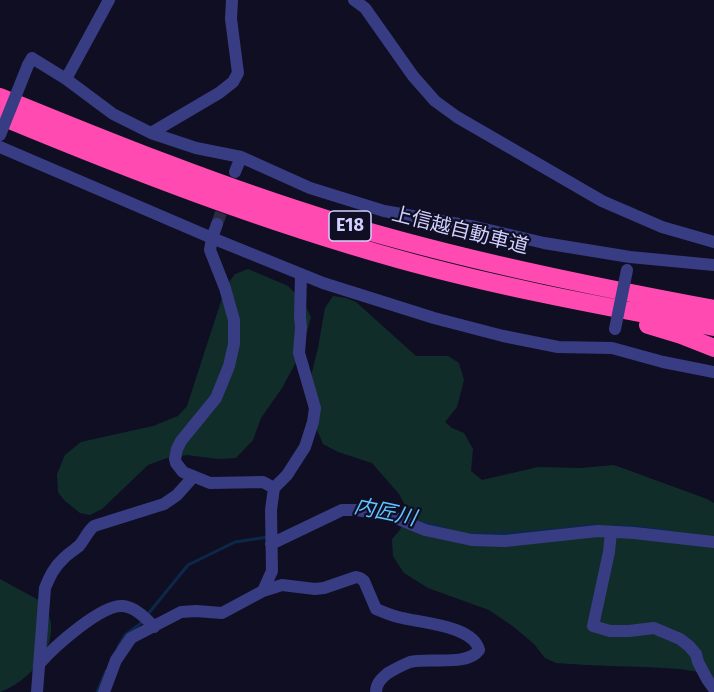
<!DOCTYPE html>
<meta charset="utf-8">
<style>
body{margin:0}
canvas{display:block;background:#0f0e23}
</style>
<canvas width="714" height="692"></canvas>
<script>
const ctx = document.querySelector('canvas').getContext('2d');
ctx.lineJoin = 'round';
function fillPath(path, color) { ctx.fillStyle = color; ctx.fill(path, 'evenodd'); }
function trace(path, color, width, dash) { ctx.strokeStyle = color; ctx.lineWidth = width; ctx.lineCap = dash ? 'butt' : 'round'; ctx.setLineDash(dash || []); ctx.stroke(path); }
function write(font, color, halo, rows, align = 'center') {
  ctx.font = font + ' "Fira Sans","Noto Sans JP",sans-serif'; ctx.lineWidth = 4.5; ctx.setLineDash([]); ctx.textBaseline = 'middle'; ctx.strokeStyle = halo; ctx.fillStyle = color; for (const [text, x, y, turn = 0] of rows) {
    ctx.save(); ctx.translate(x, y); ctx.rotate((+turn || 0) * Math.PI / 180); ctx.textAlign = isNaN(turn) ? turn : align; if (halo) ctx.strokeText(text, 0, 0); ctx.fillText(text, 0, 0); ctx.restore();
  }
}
const green = new Path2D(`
 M248,269l40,17 15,15 8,16 -10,36 -19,35 -21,30 -8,22 -17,18 -18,1 -31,-4 -20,3 -19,7 -46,44 -12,6 -10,-2 -16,-13 -6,-8 -1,-18 8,-19 16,-13 72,-16 25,-10 9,-10 39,-120 9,-12z
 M333,296l13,2 10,4 60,54h32l11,7 5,17 -7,27 -12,15 7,6 12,5 9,16 -2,22 11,9 56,-13 42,1 34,-3 93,34 7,4v175c-14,-8 -34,-9 -50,-10 -36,-2 -72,-2 -108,-5l-11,-5 -11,-14 -20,-17 -25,-17 -61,-22 -24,-15 -11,-17 -1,-17 7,-8 8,-13 -1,-11 -7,-13 -27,-31 -34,-11 -15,-8 -14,-33 -2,-19 11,-44 7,-40z
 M0,579l44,24c2,7 7,15 7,22 2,30 -24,57 -51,67z`);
const stream = new Path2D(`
 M421,522l23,6
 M612,526l27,1 29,4
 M468,534l62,-2 66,-7
 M148,614l40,-49 47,-23 33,-5
 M118,647l7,-12 15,-11 4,-5
 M97,692l9,-21`);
const minorTunnel = new Path2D(`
 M217,224l10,-28`);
const minor = new Path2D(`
 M354,0l11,8 48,68 22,25 22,16 145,84 60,26 52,15
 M28,65l4,-7 34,21 47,35 38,19 45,15 45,9 69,31 74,23 92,16 68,16 86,14 84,8
 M66,79l43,-79
 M151,133l68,-40 14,-11 5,-9 -7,-54 1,-19
 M0,147l212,91 111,45 111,35 69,18 55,11 54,1 51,14 51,10
 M235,172l6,-15
 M217,224l-5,14 -2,12 15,38 9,32v24l-5,22 -13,32 -35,43 -4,8 -2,10 1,4 7,9 27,11 53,-1 11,6
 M611,532l-2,20 -16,74 17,5h19l25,-3 26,11 9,7 7,8 2,8 9,17 7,10
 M271,544l71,-34h15l34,6 34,14 47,10 33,1 93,-10 36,2 80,9
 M263,591l19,-6 33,4 9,-1 32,-11 4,1 4,3 12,28c7,3 14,6 22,8 21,6 75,8 81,33 -12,17 -51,7 -69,12 -8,3 -15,7 -22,11 -6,5 -12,10 -12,19
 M39,664c14,-16 62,-60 84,-58 12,1 23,12 31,21
 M37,692l8,-104c5,-12 9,-21 19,-30 4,-4 10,-8 15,-12 6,-7 8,-14 15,-20l70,-22 13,-9 16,-18
 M104,692l12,-32 15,-22 50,-26 15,-1 26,2 41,-22 9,-20 -1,-61 3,-22 13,-13 18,-28 8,-25 2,-14 -16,-55 2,-26 -1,-10 1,-43`);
const motorway = new Path2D(`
 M0,97c110,45 219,89 333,124 125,38 253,64 381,88
 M0,116c130,54 262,105 398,143 104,29 210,48 316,68
 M648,325l33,10 33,13`);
const minorBridge = new Path2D(`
 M0,135l28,-70
 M615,329l12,-59`);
const shields = [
 [350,226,42]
];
const shieldNames = [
 ["E18",350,226]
];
const streetNames = [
 ["上信越自動車道",460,231,14]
];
const waterNames = [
 ["内匠川",385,513,12]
];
fillPath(green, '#112d2a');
trace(stream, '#0c2849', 3);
trace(minorTunnel, '#2c2b44', 12, [12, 6]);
trace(minor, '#383c83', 12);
trace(motorway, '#ff4bb1', 18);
trace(minorBridge, '#383c83', 12);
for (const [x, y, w] of shields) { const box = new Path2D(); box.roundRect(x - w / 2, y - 15, w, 30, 4.5); ctx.fillStyle = '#0f0e23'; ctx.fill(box); trace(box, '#d1d0ff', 1.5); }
write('bold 18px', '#d1d0ff', null, shieldNames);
write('20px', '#d1d0ff', '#0f0e23', streetNames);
write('italic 21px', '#5ec3ff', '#0f0e23', waterNames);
</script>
